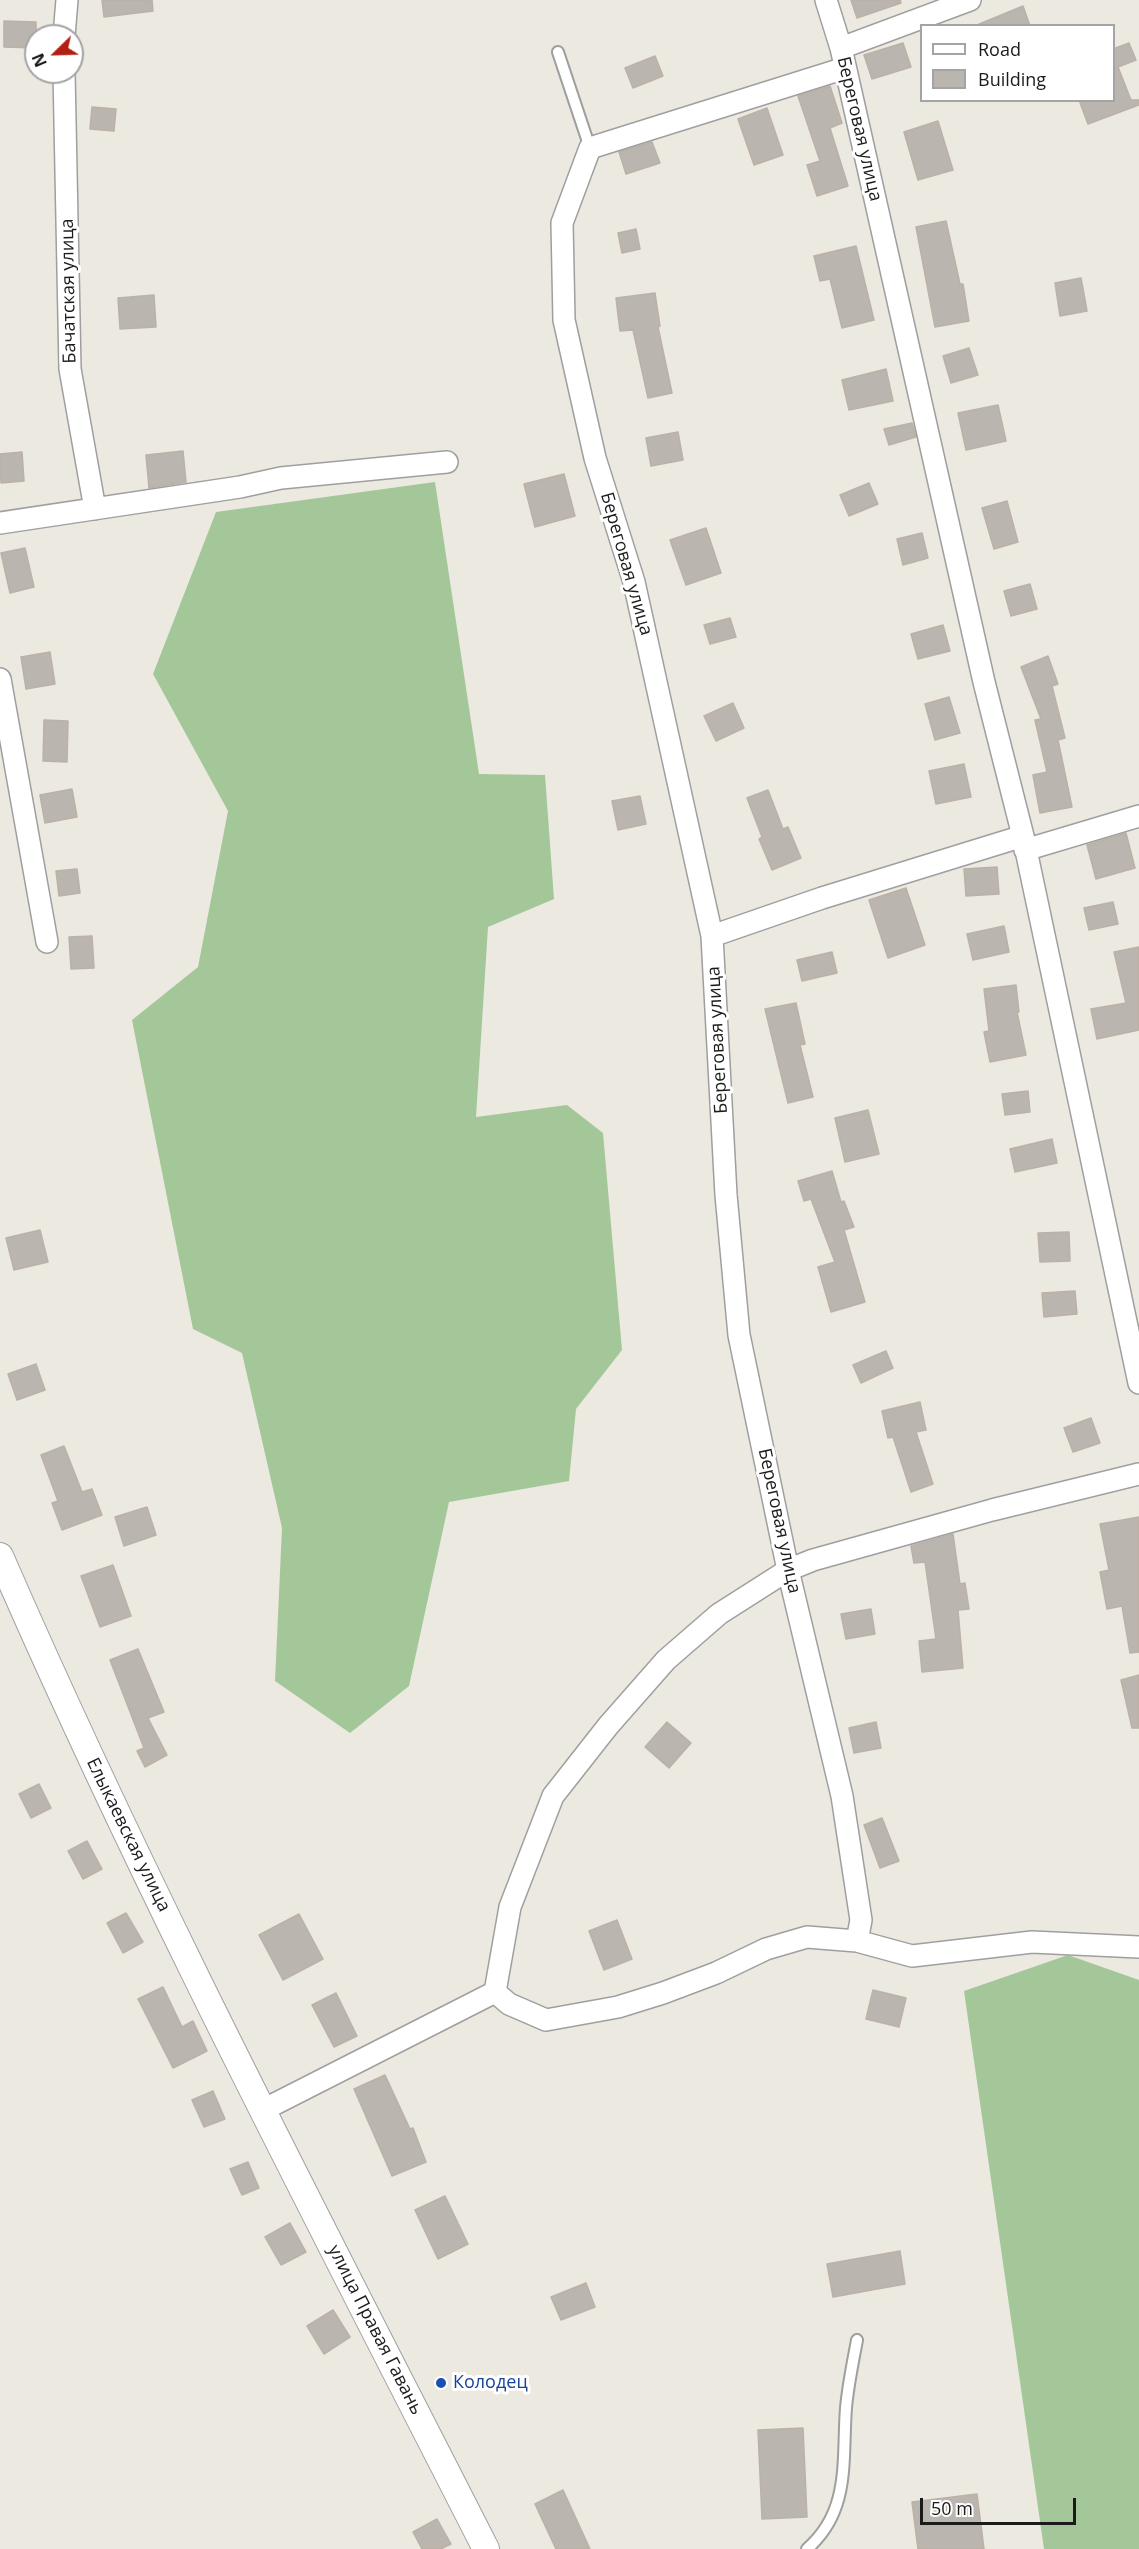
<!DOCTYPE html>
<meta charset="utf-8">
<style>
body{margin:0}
#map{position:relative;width:1139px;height:2549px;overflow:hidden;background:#ece9e1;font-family:"Open Sans",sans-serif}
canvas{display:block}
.legend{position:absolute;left:920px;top:24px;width:195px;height:78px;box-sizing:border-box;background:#fff;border:2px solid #a4a4a4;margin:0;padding:8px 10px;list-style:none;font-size:18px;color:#1b1b1b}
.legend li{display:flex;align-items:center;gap:12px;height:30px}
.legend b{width:30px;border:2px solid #a4a4a4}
.north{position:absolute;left:24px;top:24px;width:60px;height:60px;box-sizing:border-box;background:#fff;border:2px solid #a4a4a4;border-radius:50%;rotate:247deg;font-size:16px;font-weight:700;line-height:24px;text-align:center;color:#1b1b1b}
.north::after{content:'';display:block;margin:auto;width:21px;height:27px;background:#b22014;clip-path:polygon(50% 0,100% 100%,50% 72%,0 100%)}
.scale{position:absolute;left:920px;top:2498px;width:156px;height:27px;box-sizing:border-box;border:3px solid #1b1b1b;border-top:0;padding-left:8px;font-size:18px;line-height:21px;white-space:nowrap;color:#1b1b1b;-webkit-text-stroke:4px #fff;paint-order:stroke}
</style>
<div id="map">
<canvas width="1139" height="2549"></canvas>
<ul class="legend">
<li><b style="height:8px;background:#fff"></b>Road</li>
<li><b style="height:16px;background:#bbb5af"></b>Building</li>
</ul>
<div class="north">N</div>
<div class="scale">50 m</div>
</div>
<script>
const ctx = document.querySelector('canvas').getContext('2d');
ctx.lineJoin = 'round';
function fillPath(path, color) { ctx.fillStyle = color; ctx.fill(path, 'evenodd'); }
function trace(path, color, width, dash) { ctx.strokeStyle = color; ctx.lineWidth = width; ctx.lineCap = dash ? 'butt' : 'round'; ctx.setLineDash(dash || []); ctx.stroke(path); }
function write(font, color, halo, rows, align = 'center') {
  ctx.font = font + ' "Open Sans",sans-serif'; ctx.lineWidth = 6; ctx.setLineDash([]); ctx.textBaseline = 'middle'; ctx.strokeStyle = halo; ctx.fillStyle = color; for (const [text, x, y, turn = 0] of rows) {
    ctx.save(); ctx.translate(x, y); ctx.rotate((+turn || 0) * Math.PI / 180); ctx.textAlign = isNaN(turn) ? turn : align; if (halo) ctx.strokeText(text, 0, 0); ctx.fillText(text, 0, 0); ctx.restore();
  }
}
const forest = new Path2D(`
 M435,482l44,292 66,1 9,124 -66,28 -12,190 91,-12 36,28 19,217 -46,59 -7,72 -120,21 -40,184 -59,47 -75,-52 7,-153 -40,-175 -49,-24 -61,-309 66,-53 30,-156 -75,-137 63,-162z
 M1068,1955l71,25v569h-95l-80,-558z`);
const building = new Path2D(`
 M102,0h50l1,11 -49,6z
 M851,0h49l1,3 -44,15z
 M1023,6l7,20h-53v-1z
 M4,21l32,1v26l-32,-1z
 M903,43l8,24 -39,12 -8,-24z
 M1129,43l7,17 -18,7 13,33h8v5l-51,19 -9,-24h34v-51z
 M655,56l8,20 -30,12 -8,-20z
 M830,86l12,37 -12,5 18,58 -31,10 -10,-31 13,-4 -22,-65z
 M92,107l24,2 -2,22 -24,-2z
 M767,108l16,47 -29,10 -16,-46z
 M938,121l15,49 -35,10 -14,-48z
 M652,142l8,21 -34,11 -7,-22z
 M946,221l14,63h3l6,37 -34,6 -19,-100z
 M636,229l4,20 -18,4 -4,-20z
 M856,246l18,74 -32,8 -12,-49 -10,2 -6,-25z
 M1081,278l6,33 -27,5 -5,-33z
 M655,293l5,33 -2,1 14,66 -24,5 -15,-68 -13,1 -4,-33z
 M154,295l2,32 -36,2 -2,-31z
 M969,348l9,27 -27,8 -8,-27z
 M886,369l7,32 -44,9 -7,-30z
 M998,405l8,36 -40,9 -8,-37z
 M912,423l4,14 -27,8 -5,-16z
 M678,432l5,28 -32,6 -5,-28z
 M183,451l3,31 -37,6 -3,-33z
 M22,452l2,29 -23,2 -1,-29z
 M564,474l11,42 -40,11 -11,-43z
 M869,483l9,21 -29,12 -9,-21z
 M1007,501l11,41 -24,7 -12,-41z
 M706,528l15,45 -35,12 -16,-45z
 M922,533l6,25 -25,7 -6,-26z
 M25,548l9,39 -24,6 -9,-40z
 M1030,584l7,25 -26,7 -7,-25z
 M730,618l6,19 -26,7 -6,-19z
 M943,625l7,26 -32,8 -7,-25z
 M50,652l5,32 -29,5 -5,-32z
 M1048,656l10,28 -6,2 13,52 -7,2 14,67 -32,6 -7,-38 14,-3 -12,-52 6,-1 -20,-52z
 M949,697l11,36 -25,7 -10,-36z
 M733,703l11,25 -28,13 -12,-25z
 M44,720l24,1 -1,41 -24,-1z
 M964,764l7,33 -35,7 -7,-33z
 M72,789l5,28 -32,6 -5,-28z
 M768,790l15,39 5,-2 13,31 -29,12 -13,-31 3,-2 -15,-39z
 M640,796l6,28 -28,6 -6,-29z
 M1126,833l9,35 -39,11 -9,-34z
 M997,867l2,27 -33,2 -2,-27z
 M77,869l3,24 -21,3 -3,-25z
 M906,888l19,57 -37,13 -19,-58z
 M1113,902l5,22 -29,6 -5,-22z
 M1004,926l5,26 -36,8 -6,-26z
 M92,936l2,32 -23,1 -2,-32z
 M1139,947v83l-42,9 -6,-30 35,-6 -12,-51z
 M832,952l5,21 -35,8 -5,-21z
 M1016,985l3,27h-2l9,43 -36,7 -6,-30 5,-1 -5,-42z
 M796,1003l9,41 -5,1 13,52 -25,6 -23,-94z
 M1028,1091l2,21 -25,3 -3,-21z
 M868,1110l11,44 -34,8 -10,-44z
 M1052,1139l5,24 -42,9 -5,-23z
 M832,1171l9,31 3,-1 10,26 -10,3 21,72 -34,10 -13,-45 17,-5 -24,-63 -7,2 -6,-20z
 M40,1230l8,32 -34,8 -8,-32z
 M1069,1232l1,29 -30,1 -2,-29z
 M1075,1291l2,23 -33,3 -2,-24z
 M886,1351l7,17 -32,15 -8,-18z
 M36,1364l9,26 -28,10 -9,-26z
 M920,1402l6,28 -10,2 17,52 -22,8 -18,-55 -5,1 -6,-27z
 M1091,1418l9,25 -27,9 -9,-24z
 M64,1446l18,46 10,-3 10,26 -40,15 -10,-27 6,-2 -17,-46z
 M147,1507l9,28 -32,11 -9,-29z
 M1139,1517v135l-9,1 -8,-47 -15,3 -7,-37 9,-2 -9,-46z
 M953,1534l7,50 5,-1 4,26 -11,1 5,58 -41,4 -3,-31 17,-2 -11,-77 -11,1 -3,-17z
 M113,1565l18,51 -31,11 -19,-51z
 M871,1609l4,25 -29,5 -5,-25z
 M138,1649l26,63 -16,6 19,37 -22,12 -8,-16 7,-3 -34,-88z
 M1139,1675v53h-7l-11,-48z
 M667,1722l24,21 -22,25 -24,-21z
 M876,1722l5,26 -27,5 -5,-25z
 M39,1784l12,24 -20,10 -12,-24z
 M882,1818l17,43 -19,7 -16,-43z
 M87,1841l15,28 -19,10 -15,-28z
 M126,1913l17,29 -20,11 -16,-30z
 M299,1914l24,45 -40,21 -24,-45z
 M617,1920l15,39 -28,11 -15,-39z
 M163,1987l19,40 11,-6 14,30 -34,17 -35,-69z
 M873,1990l33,8 -7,29 -33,-8z
 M336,1993l21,43 -23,11 -22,-42z
 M385,2075l25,54 3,-1 13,34 -34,14 -38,-87z
 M213,2091l12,28 -21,8 -12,-27z
 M248,2162l11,26 -17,7 -12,-26z
 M445,2196l23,48 -30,15 -23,-49z
 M290,2223l16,29 -25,13 -16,-28z
 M900,2251l5,33 -72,13 -6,-33z
 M586,2283l9,24 -34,13 -10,-23z
 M333,2310l17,27 -26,17 -17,-28z
 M803,2428l4,89 -45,2 -4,-89z
 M563,2490l27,59h-34l-21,-45z
 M977,2494l7,55h-66l-6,-47z
 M437,2519l14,25 -10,5h-19l-9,-17z`);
const service = new Path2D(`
 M558,52l32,96
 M807,2549c44,-38 35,-89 39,-141 2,-23 7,-46 11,-68`);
const minor = new Path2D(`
 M826,0l15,48 143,634 39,154 116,547
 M64,36l3,-36
 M841,48l129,-48
 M845,68l-255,80 -28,75 2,97 31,138 39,124 78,354 14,259 13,140 49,235 54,226 19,124 -4,21
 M64,72l6,297 25,140
 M0,523l240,-36 41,-9 166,-16
 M0,679l47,263
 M1025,850l114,-34
 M712,936l110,-38 201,-62
 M495,1992l14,12 37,16 72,-13 45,-14 53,-20 50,-24 41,-12 50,4 55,15 120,-14 107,5
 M263,2110l232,-118 15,-85 43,-111 55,-70 58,-66 53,-46 69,-44 25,-10 179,-50 147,-36`);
const tertiary = new Path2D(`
 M0,1556c147,338 319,665 486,993`);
const markers = [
 [441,2383,6,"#1a4fb4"]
];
const streetNames = [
 ["Береговая улица",859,129,77],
 ["Бачатская улица",69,291,-91],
 ["Береговая улица",626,564,74],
 ["Береговая улица",718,1040,-93],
 ["Береговая улица",779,1521,78],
 ["Елыкаевская улица",128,1835,64],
 ["улица Правая Гавань",375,2330,63]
];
const transitNames = [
 ["Колодец",453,2383]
];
fillPath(forest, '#a4c79a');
fillPath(building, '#bbb5af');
trace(building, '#bbb1a6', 1.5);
trace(service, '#9f9f9f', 14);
trace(minor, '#9f9f9f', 24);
trace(tertiary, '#9f9f9f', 28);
trace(service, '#fff', 10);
trace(minor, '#fff', 21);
trace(tertiary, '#fff', 26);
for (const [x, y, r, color] of markers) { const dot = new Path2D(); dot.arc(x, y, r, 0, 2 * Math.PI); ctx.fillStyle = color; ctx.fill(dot); trace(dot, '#fff', 2); }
write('18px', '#1b1b1b', '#fff', streetNames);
write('18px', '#164399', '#fff', transitNames, 'left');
</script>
